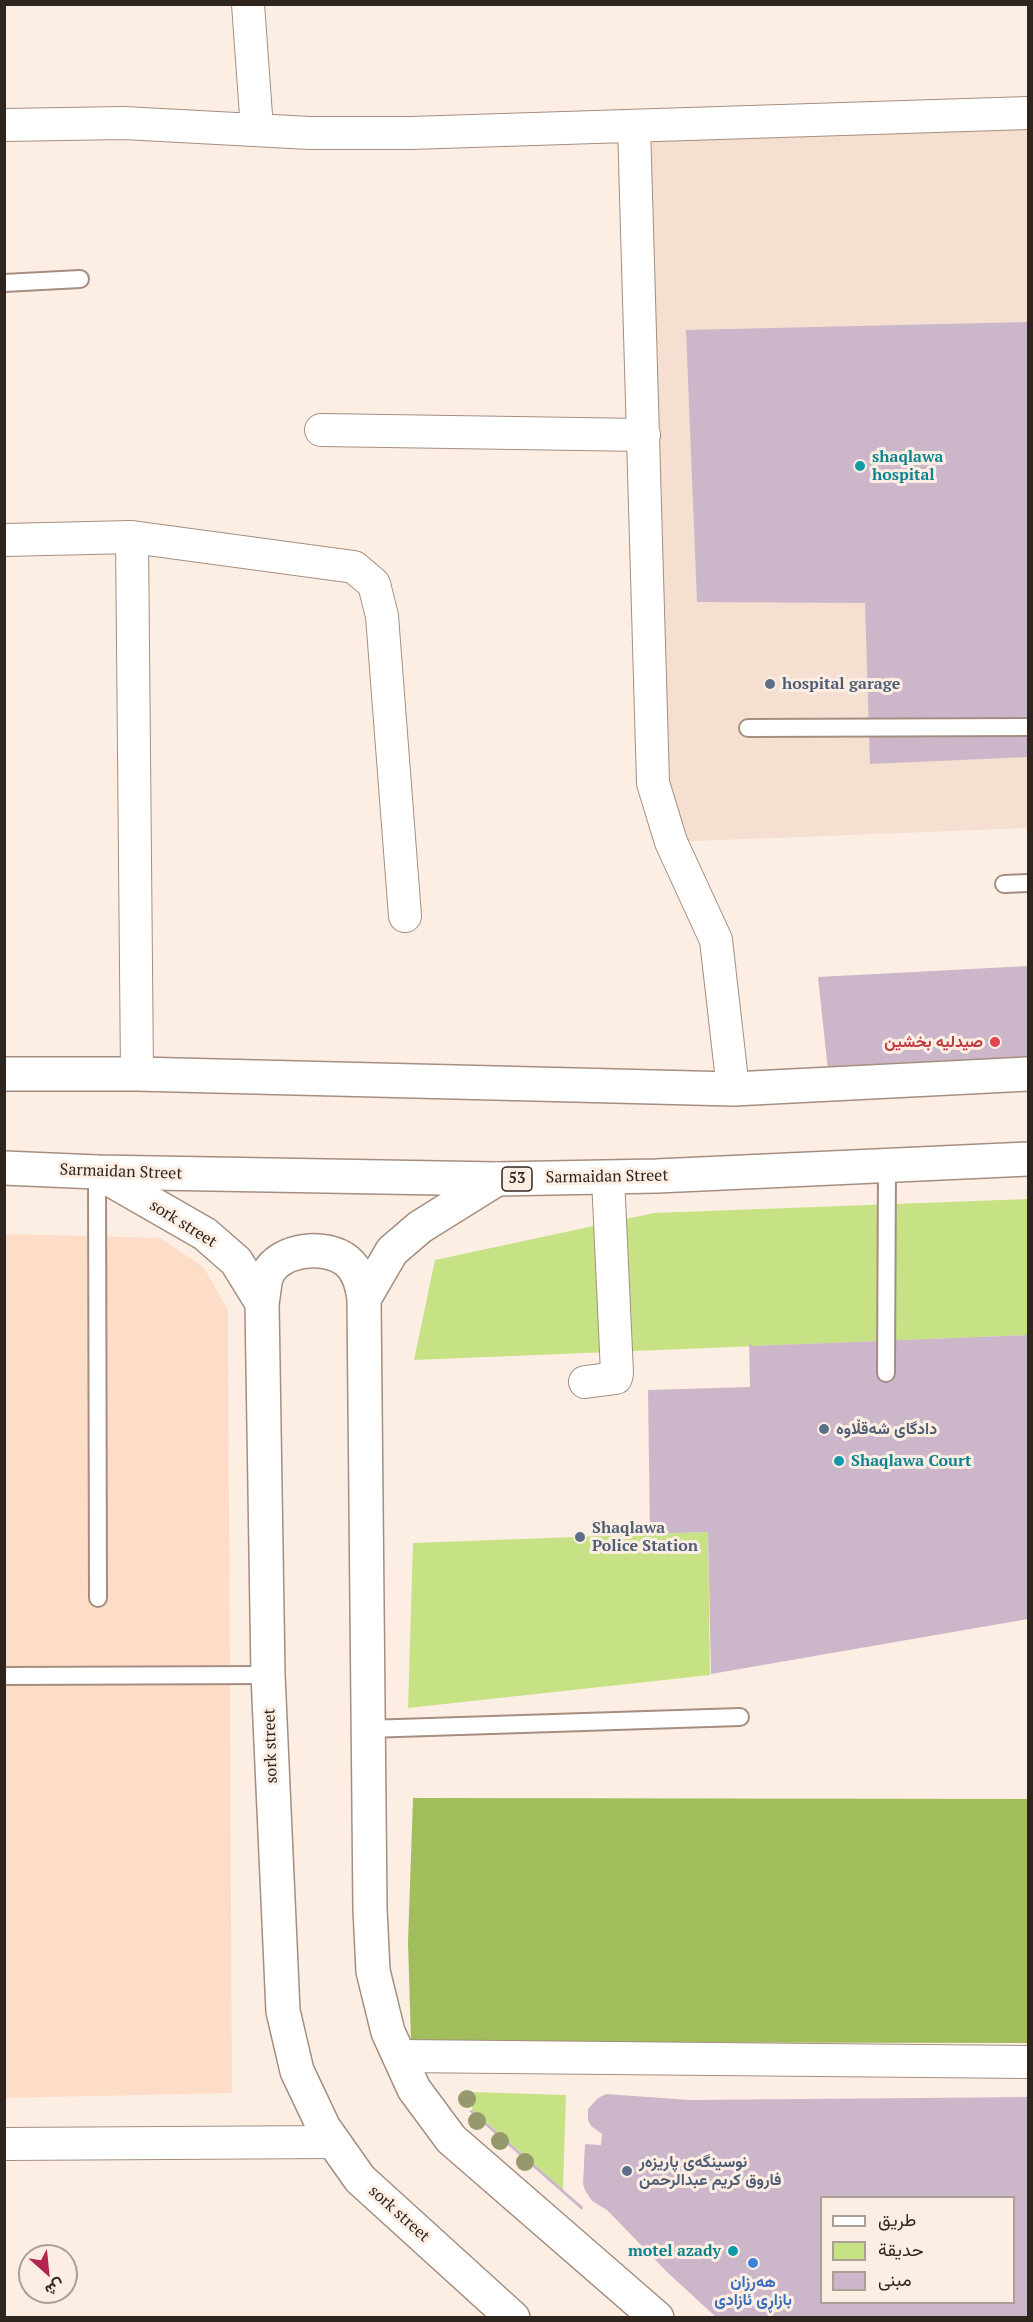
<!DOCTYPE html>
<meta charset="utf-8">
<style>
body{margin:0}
#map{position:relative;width:1033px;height:2322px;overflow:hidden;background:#fdeee4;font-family:"PT Serif",Vazirmatn,serif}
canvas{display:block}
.frame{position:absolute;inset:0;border:6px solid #2e251f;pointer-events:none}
.legend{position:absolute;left:820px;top:2196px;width:195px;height:108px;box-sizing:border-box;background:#fdeee4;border:2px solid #aa9e95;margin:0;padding:8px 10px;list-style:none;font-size:18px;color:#2e251f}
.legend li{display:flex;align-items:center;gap:12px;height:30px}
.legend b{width:30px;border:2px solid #aa9e95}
.north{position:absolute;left:18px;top:2244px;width:60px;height:60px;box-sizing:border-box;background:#fdeee4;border:2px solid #aa9e95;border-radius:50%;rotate:153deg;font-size:16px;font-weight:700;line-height:24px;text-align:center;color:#2e251f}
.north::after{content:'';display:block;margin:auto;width:21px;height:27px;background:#b52552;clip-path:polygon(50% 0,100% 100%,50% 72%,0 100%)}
</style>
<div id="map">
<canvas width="1033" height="2322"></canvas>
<div class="frame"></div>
<ul class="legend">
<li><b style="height:8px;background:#fff"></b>طريق</li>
<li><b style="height:16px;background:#c7e285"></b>حديقة</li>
<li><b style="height:16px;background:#ccb6c9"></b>مبنى</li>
</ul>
<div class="north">ش</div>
</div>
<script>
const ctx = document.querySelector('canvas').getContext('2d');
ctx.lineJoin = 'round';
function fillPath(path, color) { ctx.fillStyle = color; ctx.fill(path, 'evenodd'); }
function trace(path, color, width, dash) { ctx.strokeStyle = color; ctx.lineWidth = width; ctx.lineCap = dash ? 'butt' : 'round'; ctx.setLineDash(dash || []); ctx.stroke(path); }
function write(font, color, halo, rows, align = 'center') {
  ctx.font = font + ' "PT Serif",Vazirmatn,serif'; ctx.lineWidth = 6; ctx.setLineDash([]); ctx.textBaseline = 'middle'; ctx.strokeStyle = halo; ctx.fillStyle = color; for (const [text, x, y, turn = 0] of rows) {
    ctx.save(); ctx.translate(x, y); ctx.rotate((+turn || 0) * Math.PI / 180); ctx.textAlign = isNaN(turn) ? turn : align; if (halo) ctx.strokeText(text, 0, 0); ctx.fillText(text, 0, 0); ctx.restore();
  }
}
const built = new Path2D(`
 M5,1234l156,4 43,30 24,42 4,783 -227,5z`);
const medical = new Path2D(`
 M1028,113v715l-357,14 -37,-716z`);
const green = new Path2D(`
 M1028,1199v136l-614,25 21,-100 219,-47z
 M708,1532l2,143 -302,33 5,-165z
 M471,2092l95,3 -3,95 -91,-80z`);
const forest = new Path2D(`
 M413,1798l615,1v244l-617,-1 -3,-100z`);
const building = new Path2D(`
 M1028,322v435l-158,7 -5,-161 -168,-1 -11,-272z
 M1028,966v104l-199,10 -11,-103z
 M1028,1335v284l-317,55 -3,-142 -58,2 -2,-144 102,-3 -1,-45 3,4z
 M606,2094l84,6 338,-3v221h-311l-50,-46 -60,-62 -15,-9 -7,-11 -2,-6 2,-40 16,1 1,-11 -11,-8 -3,-6v-11l10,-11zM822,2198h192v104h-192z
 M472,2110l111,97 -1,3 -113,-99z`);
const lane = new Path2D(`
 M4,283l76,-4
 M748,728l280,-1
 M1004,884l24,-1
 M97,1172l1,426
 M886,1373l1,-207
 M4,1676l264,-1
 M367,1729l373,-12`);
const street = new Path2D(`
 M248,4l9,125
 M4,125l120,-2 186,10h100l618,-20
 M634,126l19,657 18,59 45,98 17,149
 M321,430l323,5
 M4,540l128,-3
 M137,1074l-5,-537 222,30 20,17 8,32 23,300
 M585,1382l31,-4 1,-5 -9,-195
 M399,2056l629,6
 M4,2144l330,-2`);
const secondary = new Path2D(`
 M97,1172l108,62 31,27 26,42 6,372 15,336 14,60 27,57 36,51 153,139
 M364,1299l28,-48 28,-24 77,-48
 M262,1303c2,-9 2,-20 5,-28 13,-27 59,-31 80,-14 12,10 15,24 17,38l6,610 3,62 15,61 26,57 37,50 206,179`);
const primary = new Path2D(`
 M4,1074h133l596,15 295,-15
 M4,1168l93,4 400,7 160,-3 371,-17`);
const trees = [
 [467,2099],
 [477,2121],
 [500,2141],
 [525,2162]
];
const markers = [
 [860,466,6,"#0f9aa8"],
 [770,684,6,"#5c6f8a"],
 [995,1042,6,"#e0444e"],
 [824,1429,6,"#5c6f8a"],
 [839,1461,6,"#0f9aa8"],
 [580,1537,6,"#5c6f8a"],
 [627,2171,6,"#5c6f8a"],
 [733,2251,6,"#0f9aa8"],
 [753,2263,6,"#3f7fe0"]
];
const shields = [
 [517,1179,30]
];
const shieldNames = [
 ["53",517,1179]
];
const cultureNames = [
 ["shaqlawa",872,457],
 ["hospital",872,475],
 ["Shaqlawa Court",851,1461],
 ["motel azady",721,2251,"right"]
];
const serviceNames = [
 ["hospital garage",782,684],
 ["دادگای شەقڵاوە",836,1429],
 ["Shaqlawa",592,1528],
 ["Police Station",592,1546],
 ["نوسينگه‌ی پاریزه‌ر",639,2162],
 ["فاروق كريم عبدالرحمن",639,2180]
];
const healthNames = [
 ["صیدلیە بخشین",983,1042]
];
const streetNames = [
 ["Sarmaidan Street",121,1172,2],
 ["Sarmaidan Street",607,1177,-1],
 ["sork street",183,1224,32],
 ["sork street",271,1746,-92],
 ["sork street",399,2214,42]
];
const shopNames = [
 ["ھەرزان",753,2282],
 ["بازاڕی ئازادی",753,2300]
];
fillPath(built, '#fdddc7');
fillPath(medical, '#f4dfd1');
fillPath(green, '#c7e285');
fillPath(forest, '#a2bd5b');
fillPath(building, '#ccb6c9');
trace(lane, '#a58e7f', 20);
trace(street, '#a58e7f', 34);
trace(secondary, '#a58e7f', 36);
trace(primary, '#a58e7f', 36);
trace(lane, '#fff', 16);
trace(street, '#fff', 32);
trace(secondary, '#fff', 33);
trace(primary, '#fff', 33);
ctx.fillStyle = '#96996b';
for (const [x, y] of trees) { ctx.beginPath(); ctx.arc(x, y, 9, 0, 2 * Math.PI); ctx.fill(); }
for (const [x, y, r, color] of markers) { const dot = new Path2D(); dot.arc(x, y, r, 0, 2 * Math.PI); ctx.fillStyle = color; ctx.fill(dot); trace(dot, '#fdeee4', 2); }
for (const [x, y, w] of shields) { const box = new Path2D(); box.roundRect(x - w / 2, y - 12, w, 24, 4.5); ctx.fillStyle = '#fdeee4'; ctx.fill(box); trace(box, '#2e251f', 1.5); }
write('bold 15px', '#2e251f', null, shieldNames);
write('bold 16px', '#0d838f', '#fdeee4', cultureNames, 'left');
write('bold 16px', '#4e5e75', '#fdeee4', serviceNames, 'left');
write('bold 16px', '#be3a42', '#fdeee4', healthNames, 'right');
write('16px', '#2e251f', '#fdeee4', streetNames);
write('bold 16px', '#366cbe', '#fdeee4', shopNames);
</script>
